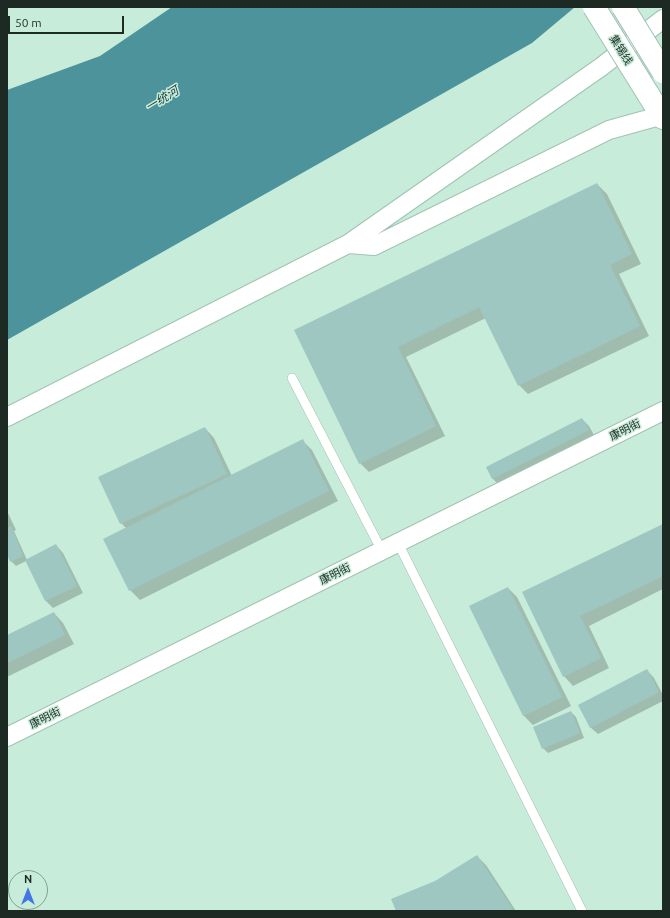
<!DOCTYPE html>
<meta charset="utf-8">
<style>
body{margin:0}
#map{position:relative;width:670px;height:918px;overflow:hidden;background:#c8ecda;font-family:Ubuntu,sans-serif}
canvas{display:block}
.frame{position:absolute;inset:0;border:8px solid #1c2a23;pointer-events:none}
.north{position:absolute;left:8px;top:870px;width:40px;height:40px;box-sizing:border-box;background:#c8ecda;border:1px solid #839e91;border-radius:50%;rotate:0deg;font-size:11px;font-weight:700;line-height:16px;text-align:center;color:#1c2a23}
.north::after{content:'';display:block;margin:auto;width:14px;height:18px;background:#4475e6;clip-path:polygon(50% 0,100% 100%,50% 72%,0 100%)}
.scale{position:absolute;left:8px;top:16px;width:116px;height:18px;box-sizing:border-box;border:2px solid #1c2a23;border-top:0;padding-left:5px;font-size:12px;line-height:14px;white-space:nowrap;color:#1c2a23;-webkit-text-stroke:3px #c8ecda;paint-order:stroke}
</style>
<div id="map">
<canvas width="670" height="918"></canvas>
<div class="frame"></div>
<div class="north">N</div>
<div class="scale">50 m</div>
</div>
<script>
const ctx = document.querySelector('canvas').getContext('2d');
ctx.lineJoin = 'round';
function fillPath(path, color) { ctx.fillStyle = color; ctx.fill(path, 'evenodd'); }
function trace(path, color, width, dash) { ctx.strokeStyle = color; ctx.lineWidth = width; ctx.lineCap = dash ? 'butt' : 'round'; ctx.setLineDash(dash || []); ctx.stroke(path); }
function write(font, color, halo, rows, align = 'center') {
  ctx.font = font + ' Ubuntu,"Noto Sans SC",sans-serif'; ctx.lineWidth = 3; ctx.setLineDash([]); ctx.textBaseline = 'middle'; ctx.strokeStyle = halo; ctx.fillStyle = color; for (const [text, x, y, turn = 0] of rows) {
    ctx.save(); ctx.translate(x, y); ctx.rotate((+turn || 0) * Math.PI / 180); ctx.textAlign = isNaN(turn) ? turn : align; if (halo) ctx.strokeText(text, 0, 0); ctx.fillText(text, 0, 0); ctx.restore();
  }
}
const water = new Path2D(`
 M172,7h403l-43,36 -525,297v-250l93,-34z`);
const shadow = new Path2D(`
 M597,184l10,10 34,70 -22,10 30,62 -121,58 -9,-9 -33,-67 -80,39 39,79 -76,36 -9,-9 -65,-133z
 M582,419l7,7 6,11 -95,49 -7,-7 -6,-11z
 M205,428l9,10 18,38 71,-35 9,9 26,51 -198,99 -10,-10 -4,-62 -5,-5z
 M7,511l9,19 -2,1 13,29 29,-15 7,8 20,40 -30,15 -7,-7 -20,-40 -10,5 -5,-5 -4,-10z
 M663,525v64l-74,37 20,42 -36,18 -9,-10 -41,-83z
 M508,588l9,9 54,109 -38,19 -9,-9z
 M54,613l9,10 11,21 -67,33v-41z
 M647,670l7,8 9,17v6l-65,33 -8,-7z
 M571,712l5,5 8,21 -36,15 -5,-5z
 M477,856l9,9 30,46h-119l39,-29z`);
const building = new Path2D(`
 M597,183l35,71 -22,11 30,61 -122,60 -39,-79 -81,40 38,79 -77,38 -65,-134z
 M582,418l7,12 -97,49 -6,-12z
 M205,427l22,47 -107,50 -22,-47z
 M303,439l26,52 -200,100 -26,-52z
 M663,524v52l-83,40 21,42 -38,19 -41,-85z
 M11,526l12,30 -13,6 -3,-8v-26z
 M56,544l21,42 -32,15 -20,-41z
 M508,587l54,110 -39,19 -54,-110z
 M54,612l11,23 -58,28v-28z
 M647,669l12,23 -69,36 -12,-23z
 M571,711l9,22 -38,16 -9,-22z
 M477,855l37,56h-118l-5,-12 44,-18z`);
const lane = new Path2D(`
 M292,378l90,173
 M398,543l184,368`);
const street = new Path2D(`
 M348,244l26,2 235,-116 54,-15
 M7,417l341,-173 253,-177 62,-48
 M7,737l656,-326`);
const highway = new Path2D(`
 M648,94l15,24`);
const highwayBridge = new Path2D(`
 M594,7l54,87
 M623,7l40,65`);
const streetNames = [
 ["集锡线",621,50,58],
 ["康明街",625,430,-26],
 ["康明街",335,574,-26],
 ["康明街",45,718,-26]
];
const waterNames = [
 ["一统河",162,99,-31]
];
fillPath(water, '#4c939b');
fillPath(shadow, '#0003');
fillPath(building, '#9fc7c1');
trace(lane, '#a0c3b3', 10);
trace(street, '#a0c3b3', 20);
trace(highway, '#a0c3b3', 24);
trace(lane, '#fff', 9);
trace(street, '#fff', 18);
trace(highway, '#fff', 22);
trace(highwayBridge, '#a0c3b3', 24, []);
trace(highwayBridge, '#fff', 22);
write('11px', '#1c2a23', '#c8ecda', streetNames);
write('italic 12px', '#183b3f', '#c8ecda', waterNames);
</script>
